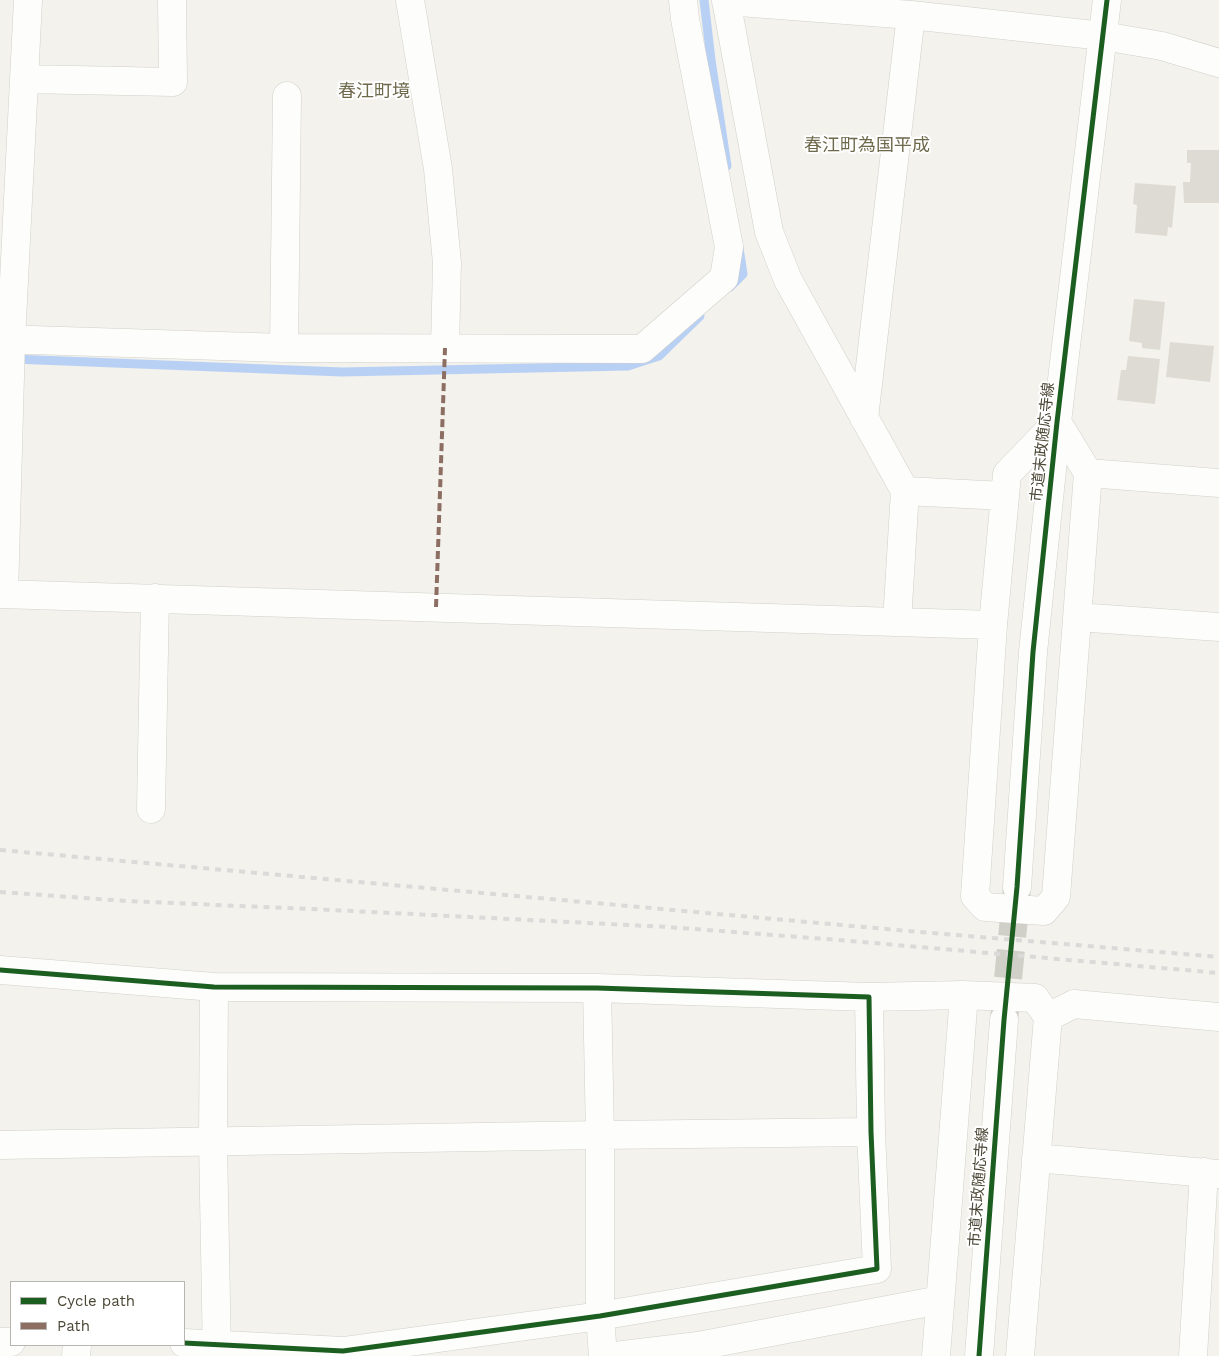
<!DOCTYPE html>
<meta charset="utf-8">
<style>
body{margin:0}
#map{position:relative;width:1219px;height:1356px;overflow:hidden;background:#f3f2ec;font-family:"Work Sans",sans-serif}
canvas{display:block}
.legend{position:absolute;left:10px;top:1281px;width:175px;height:65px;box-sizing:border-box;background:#fff;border:1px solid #b7b5af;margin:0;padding:6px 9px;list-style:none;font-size:15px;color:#4b4736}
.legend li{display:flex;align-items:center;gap:10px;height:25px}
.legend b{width:25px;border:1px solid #b7b5af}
</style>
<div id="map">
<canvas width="1219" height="1356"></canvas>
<ul class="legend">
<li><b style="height:6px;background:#1b5e20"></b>Cycle path</li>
<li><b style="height:6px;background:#8d6e63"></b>Path</li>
</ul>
</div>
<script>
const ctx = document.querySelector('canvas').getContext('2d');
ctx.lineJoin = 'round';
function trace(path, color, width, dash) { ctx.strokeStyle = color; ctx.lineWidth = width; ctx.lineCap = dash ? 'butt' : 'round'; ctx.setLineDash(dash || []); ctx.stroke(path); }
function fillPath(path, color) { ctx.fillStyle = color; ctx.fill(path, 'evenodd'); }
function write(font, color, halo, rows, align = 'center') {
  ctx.font = font + ' "Work Sans","Noto Sans JP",sans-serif'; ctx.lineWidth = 4; ctx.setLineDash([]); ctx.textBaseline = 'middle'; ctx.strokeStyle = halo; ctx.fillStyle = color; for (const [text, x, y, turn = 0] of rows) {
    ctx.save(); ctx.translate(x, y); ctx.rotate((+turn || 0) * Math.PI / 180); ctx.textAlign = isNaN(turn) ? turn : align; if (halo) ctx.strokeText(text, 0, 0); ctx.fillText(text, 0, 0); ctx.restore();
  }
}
const stream = new Path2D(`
 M704,0l7,60 16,106
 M730,287l13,-13 -4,-26
 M13,359l329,13 286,-6 31,-10 41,-40`);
const building = new Path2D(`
 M1187,150h32v53h-35l-1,-21h7l1,-19h-4z
 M1135,183l41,3 -4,42 -4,-1 -1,9 -32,-3 2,-28 -4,-1z
 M1134,299l31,3 -5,48 -18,-2v-5l-13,-2z
 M1170,342l44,4 -4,36 -44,-5z
 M1128,356l32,3 -5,45 -38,-4 4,-30h5z`);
const minorTunnel = new Path2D(`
 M1004,1020l13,-133`);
const minor = new Path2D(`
 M410,0l28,169 9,94 -2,85
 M726,0l43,232 19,48 117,211 100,5
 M726,1l185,14 192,21 59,10 57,17
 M24,79l149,3 -1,-82
 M0,339l284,9 358,1 82,-71 5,-31 -44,-228 -2,-19
 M284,348l3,-252
 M864,418l47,-403
 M1057,422l31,51 -32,424 -12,14 -59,-4 -10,-11 18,-271 14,-151z
 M1088,473l131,10
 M0,594l993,31
 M4,594l7,-254 17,-340
 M1077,617l142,10
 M897,622l8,-131
 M151,809l4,-211
 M1017,887l16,-235 24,-230 50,-422
 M0,970l214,17 383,1 272,9 2,135 6,137 -277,47 -257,35 -159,-8
 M214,987l-1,156 4,213
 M597,988l3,147v181l3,40
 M869,997l95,-2 71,3 13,19 -28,339
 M1048,1017l26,-13 145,13
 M0,1145l600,-10 271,-3
 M1036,1158l183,16
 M0,1342h11
 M76,1356l1,-11
 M615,1356l83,-10 242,-46
 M936,1356l28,-361
 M979,1356l25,-336
 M1193,1356l11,-184`);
const rail = new Path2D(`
 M0,850l931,83 288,24
 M0,892l127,9 205,9 336,17 171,13 380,33`);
const quiet = new Path2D(`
 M436,607l9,-259`);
const cycleway = new Path2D(`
 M0,970l214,17 383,1 272,9 2,135 6,137 -277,47 -257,35 -159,-8
 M979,1356l25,-336 13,-133 16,-235 24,-230 50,-422`);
const streetNames = [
 ["市道末政随応寺線",1043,442,-84],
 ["市道末政随応寺線",979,1187,-86]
];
const quarterNames = [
 ["春江町境",374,92],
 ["春江町為国平成",867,146]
];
trace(stream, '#b9d0f5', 9);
fillPath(building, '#dddbd4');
trace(minorTunnel, '#d1d0c8', 28, [28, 14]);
trace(minor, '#d1d0c9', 29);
trace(minor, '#fdfdfc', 28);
trace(rail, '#dadad9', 4, [6, 6]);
trace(quiet, '#8d6e63', 4, [8, 4]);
trace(cycleway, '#1b5e20', 5);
write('15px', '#4b4736', '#fff', streetNames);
write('18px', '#6f694c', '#fff', quarterNames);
</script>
